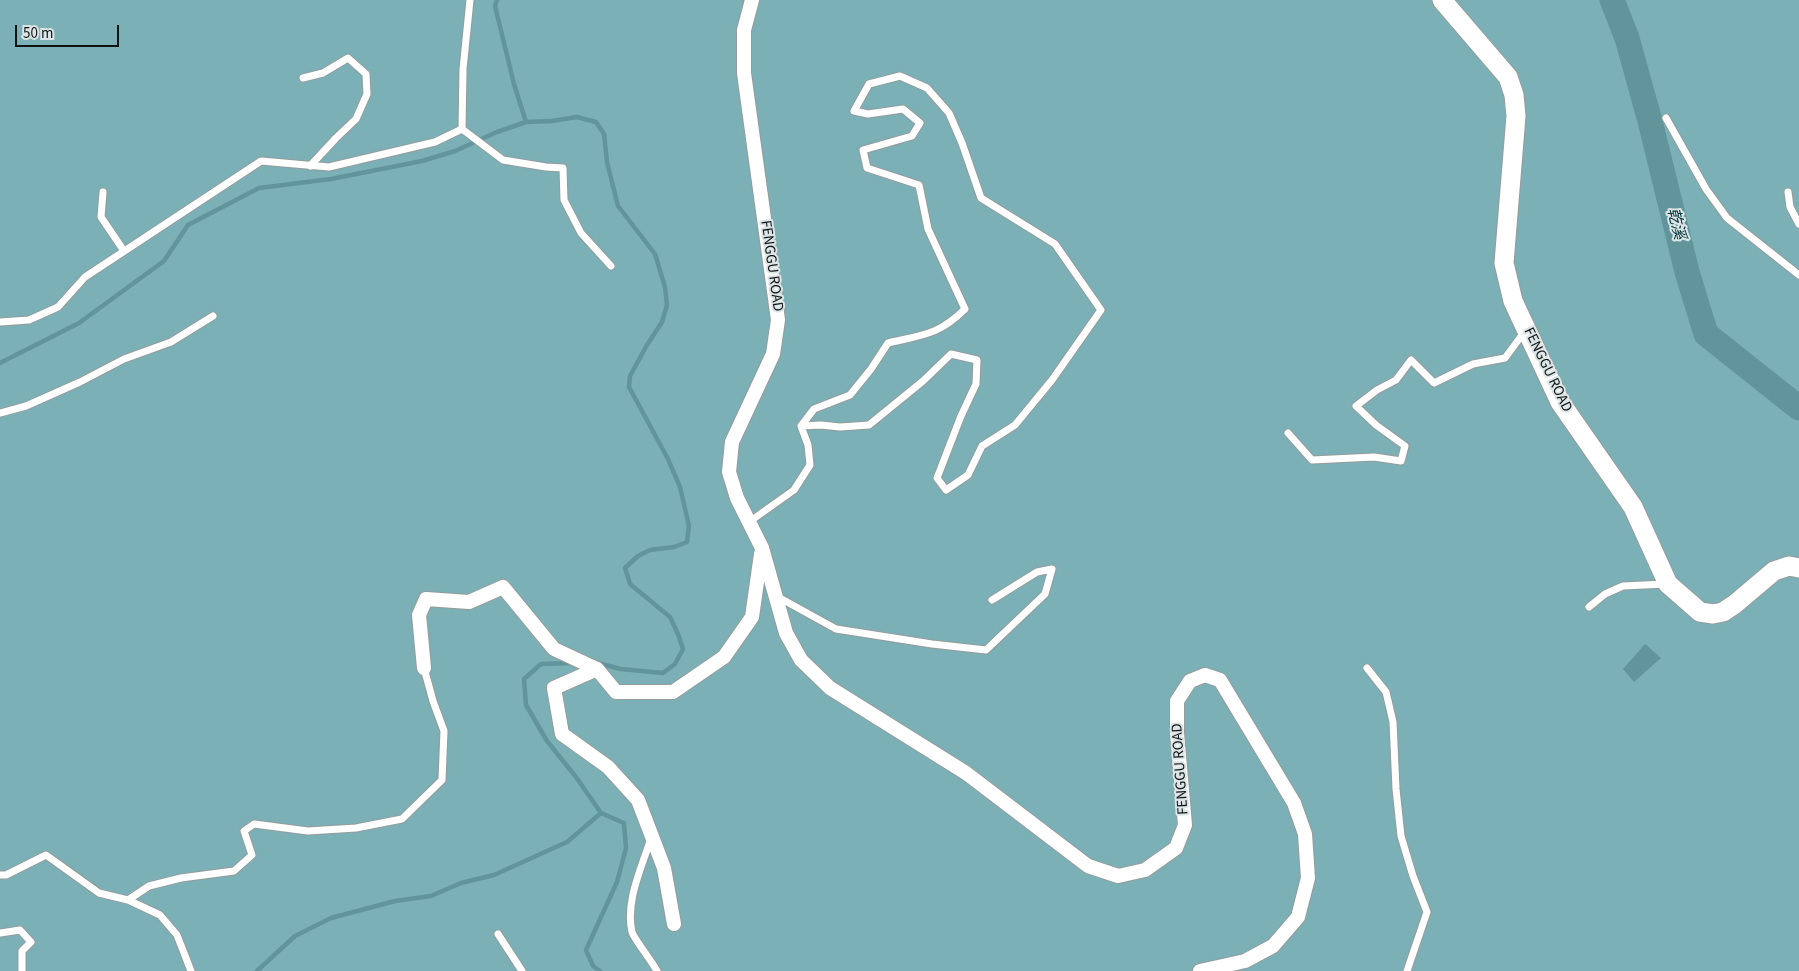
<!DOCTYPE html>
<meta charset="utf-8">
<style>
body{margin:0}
#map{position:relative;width:1799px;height:971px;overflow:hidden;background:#dce5e6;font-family:"Source Sans 3",sans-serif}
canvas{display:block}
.scale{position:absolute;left:15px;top:25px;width:104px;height:22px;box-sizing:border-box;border:2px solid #0f1213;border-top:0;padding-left:6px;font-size:15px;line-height:18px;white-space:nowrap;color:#0f1213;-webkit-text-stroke:4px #dce5e6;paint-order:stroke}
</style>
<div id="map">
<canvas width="1799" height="971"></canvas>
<div class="scale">50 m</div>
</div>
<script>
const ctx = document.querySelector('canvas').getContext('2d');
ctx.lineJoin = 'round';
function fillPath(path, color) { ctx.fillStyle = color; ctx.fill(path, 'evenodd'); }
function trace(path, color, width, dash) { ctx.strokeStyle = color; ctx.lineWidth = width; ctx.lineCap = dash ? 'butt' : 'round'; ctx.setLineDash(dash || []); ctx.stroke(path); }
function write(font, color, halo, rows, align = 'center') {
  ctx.font = font + ' "Source Sans 3","Noto Sans TC",sans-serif'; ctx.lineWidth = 4; ctx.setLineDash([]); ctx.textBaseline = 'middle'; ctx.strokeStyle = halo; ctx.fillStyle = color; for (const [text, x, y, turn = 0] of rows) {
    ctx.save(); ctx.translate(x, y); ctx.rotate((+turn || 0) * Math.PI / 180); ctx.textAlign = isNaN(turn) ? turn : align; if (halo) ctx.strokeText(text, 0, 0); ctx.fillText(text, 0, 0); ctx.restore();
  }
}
const forest = new Path2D(`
 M0,0h1799v971h-1799z`);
const water = new Path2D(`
 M1645,644l16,14 -27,24 -11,-13z`);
const stream = new Path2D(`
 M497,0l-2,6 19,78 12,38 26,-1 25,-4 19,5 8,12 3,28 11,44 37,48 10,33 2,18 -5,17 -15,23 -17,31 -1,11 39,72 12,28 9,39 -2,16 -13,5 -24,3 -12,6 -13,12 5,16 40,33 8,17 5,15 -8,15 -12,9 -42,-4 -28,-7
 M0,363l79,-40 85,-62 24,-36 71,-37 72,-9 91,-18 33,-10 42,-19 29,-10
 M257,971l38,-35 36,-18 64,-17 36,-5 30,-13 33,-8 73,-33 34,-29 -25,-36 -29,-36 -21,-36 -2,-26 17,-15 32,-1
 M600,971l-7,-5 -7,-16 31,-68 9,-34 -2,-25 -23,-10`);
const river = new Path2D(`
 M1612,0l15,38 23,83 37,151 19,62 93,74`);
const lane = new Path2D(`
 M303,78l20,-5 25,-15 18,16 1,20 -11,25 -20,19 -26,28
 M1666,118l40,71 21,29 72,57
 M462,129l41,31 43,7 17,1 1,32 17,33 30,33
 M103,192l-2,25 23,34
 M1788,192l2,15 9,17
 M0,322l29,-2 29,-13 27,-30 176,-116 68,6 106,-25 27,-13 1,-60 7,-69
 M0,413l26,-7 54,-24 44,-23 47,-17 42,-26
 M1288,433l24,27 62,-3 27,4 4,-15 -29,-21 -20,-19 21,-16 19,-10 15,-20 23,23 39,-19 32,-6 20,-27
 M749,522l45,-32 16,-25 -2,-20 -7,-19 13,-17 36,-14 21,-26 17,-26c34,-8 51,-8 77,-34l-37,-80 -9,-44 -52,-17 -4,-18 49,-14 8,-13 -17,-14 -35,5 -14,-3 15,-27 31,-8 27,12 22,25 13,30 19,55 74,46 46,66 -49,70 -37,45 -33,21 -14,29 -22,15 -9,-12 24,-62 15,-32 1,-24 -26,-6 -28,27 -54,44 -29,2 -19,-2 -20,1
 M778,597l58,32 96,15 54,6 59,-56 7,-25 -15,3 -45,28
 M1589,607l16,-13 18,-8 42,-2
 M1367,668l19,24 7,30 3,67 5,47 12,40 14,36 -20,59
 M651,838c-9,29 -26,63 -19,94 2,7 20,29 25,39
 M0,875h6l40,-20 53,38 29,7
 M0,933l20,-3 11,12 -9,9v20
 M498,934l24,37
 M191,971l-14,-36 -17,-20 -32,-15 21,-14 32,-8 53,-7 18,-16 -8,-24 10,-7 54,7 48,-3 46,-9 40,-39 2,-49 -11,-30 -9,-33`);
const street = new Path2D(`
 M752,0l-8,30v43l34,247 -5,34 -41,88 -3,30 8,26 25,50 24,85 15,27 29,28 136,85 122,93 30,10 27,-6 31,-22 9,-23 -8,-92v-32l13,-20 15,-6 15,5 74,123 11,31 3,44 -10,39 -25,29 -28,15 -45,10
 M424,668l-5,-53 7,-16 43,3 34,-15 51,62 43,20
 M674,924l-10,-56 -26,-68 -30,-33 -46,-33 -8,-46 43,-19 19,23h57l51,-35 28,-40 9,-63`);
const secondary = new Path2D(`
 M1442,0l66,77 6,18 2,21 -12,147 9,38 47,101 73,105 35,77 32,28 13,2 10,-2 12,-8 39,-33 15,-5 10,2`);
const streetNames = [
 ["FENGGU ROAD",771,266,82],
 ["FENGGU ROAD",1547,370,64],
 ["FENGGU ROAD",1181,769,-94]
];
const waterNames = [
 ["乾溪",1675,224,76]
];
fillPath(forest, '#7bb0b6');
fillPath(water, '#61959b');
trace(stream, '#61959b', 4.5);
trace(river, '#61959b', 25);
trace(lane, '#949c9d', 9);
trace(street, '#949c9d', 16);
trace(secondary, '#949c9d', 21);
trace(lane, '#fff', 7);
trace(street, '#fff', 14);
trace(secondary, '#fff', 19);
write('15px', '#0f1213', '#dce5e6', streetNames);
write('italic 16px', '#00363b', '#dce5e6', waterNames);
</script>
